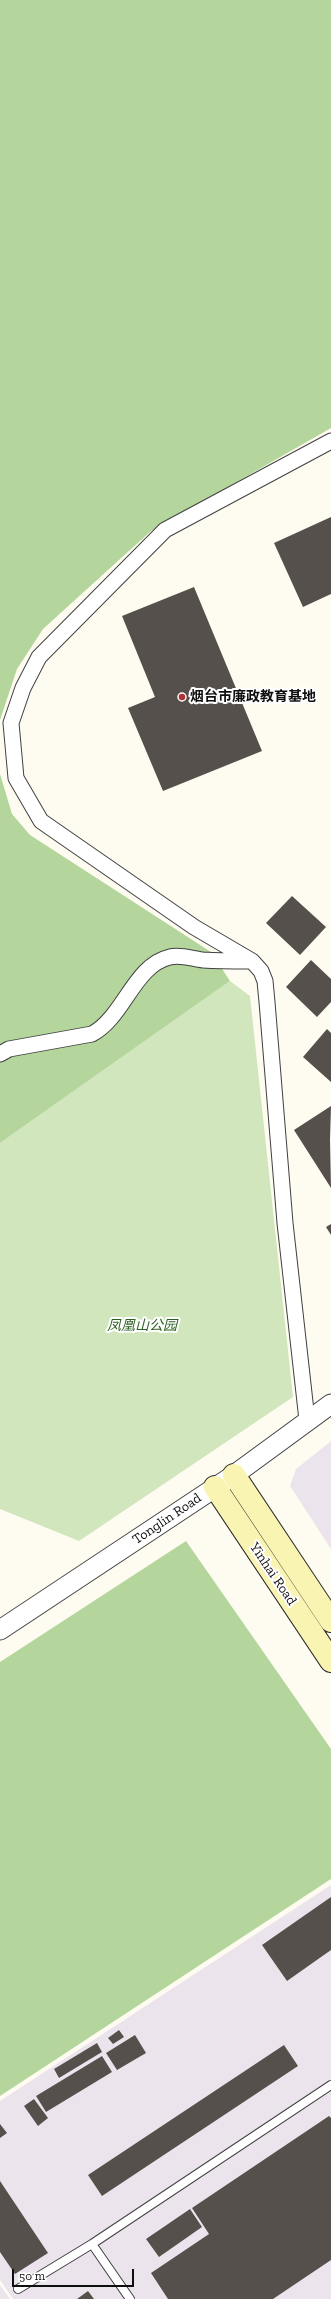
<!DOCTYPE html>
<meta charset="utf-8">
<style>
body{margin:0}
#map{position:relative;width:331px;height:2299px;overflow:hidden;background:#fefcf1;font-family:"Zilla Slab",serif}
canvas{display:block}
.scale{position:absolute;left:12px;top:2269px;width:122px;height:18px;box-sizing:border-box;border:2px solid #0e0e0e;border-top:0;padding-left:5px;font-size:12px;line-height:14px;white-space:nowrap;color:#0e0e0e;-webkit-text-stroke:3px #fff;paint-order:stroke}
</style>
<div id="map">
<canvas width="331" height="2299"></canvas>
<div class="scale">50 m</div>
</div>
<script>
const ctx = document.querySelector('canvas').getContext('2d');
ctx.lineJoin = 'round';
function fillPath(path, color) { ctx.fillStyle = color; ctx.fill(path, 'evenodd'); }
function trace(path, color, width, dash) { ctx.strokeStyle = color; ctx.lineWidth = width; ctx.lineCap = dash ? 'butt' : 'round'; ctx.setLineDash(dash || []); ctx.stroke(path); }
function write(font, color, halo, rows, align = 'center') {
  ctx.font = font + ' "Zilla Slab","Noto Sans SC",serif'; ctx.lineWidth = 4; ctx.setLineDash([]); ctx.textBaseline = 'middle'; ctx.strokeStyle = halo; ctx.fillStyle = color; for (const [text, x, y, turn = 0] of rows) {
    ctx.save(); ctx.translate(x, y); ctx.rotate((+turn || 0) * Math.PI / 180); ctx.textAlign = isNaN(turn) ? turn : align; if (halo) ctx.strokeText(text, 0, 0); ctx.fillText(text, 0, 0); ctx.restore();
  }
}
const industrial = new Path2D(`
 M331,1441v108l-41,-63 6,-17z
 M331,1885v414h-318l-13,-19v-179z
 M0,2285l10,14h-10z`);
const green = new Path2D(`
 M230,981l20,15 43,401 -214,144 -79,-32v-366z`);
const forest = new Path2D(`
 M0,0h331v428l-180,103 -108,98 -26,40 -17,51z
 M0,774l12,40 18,21 181,117 19,29 -230,162z
 M186,1541l145,208v130l-331,217v-434z`);
const building = new Path2D(`
 M331,517v77l-28,13 -29,-64z
 M194,587l68,164 -99,40 -35,-83 27,-11 -33,-81z
 M292,896l34,31 -26,28 -34,-32z
 M311,960l20,19v23l-14,15 -31,-30z
 M327,1029l4,4v49l-28,-25z
 M331,1106l-1,34 1,48 -37,-58z
 M331,1224v11l-5,-8z
 M331,1897v53l-44,31 -25,-36z
 M119,2030l5,7 -11,7 -5,-6z
 M135,2035l11,18 -29,17 -11,-17z
 M97,2043l5,9 -43,26 -5,-9z
 M284,2045l14,21 -196,130 -14,-21z
 M102,2056l10,16 -66,40 -10,-16z
 M34,2099l14,19 -10,8 -14,-20z
 M329,2116l2,2v142l-58,39h-105l-17,-26 58,-39 -17,-26z
 M0,2124l7,9 -7,5z
 M0,2181l48,72 -33,21 -15,-22z
 M190,2209l12,18 -43,30 -13,-18z
 M88,2291l6,8h-17z`);
const service = new Path2D(`
 M92,2244l38,55
 M18,2289l74,-45 239,-159`);
const minor = new Path2D(`
 M0,1054l9,-5 83,-15c32,-17 42,-69 78,-77 10,-3 23,2 33,3 16,1 31,1 46,1
 M307,1420l-22,-197 -18,-221 -2,-21 -4,-10 -9,-10 -58,-34 -153,-106 -25,-43 -5,-55 12,-35 16,-31 126,-127 166,-89`);
const tertiary = new Path2D(`
 M0,1630l234,-155 97,-71`);
const secondary = new Path2D(`
 M234,1475l97,146
 M215,1487l116,174`);
const markers = [
 [182,697,4,"#b43132"]
];
const poiNames = [
 ["烟台市廉政教育基地",190,697]
];
const parkNames = [
 ["凤凰山公园",142,1326]
];
const streetNames = [
 ["Tonglin Road",167,1519,-34],
 ["Yinhai Road",273,1574,56]
];
fillPath(industrial, '#ece4ec');
fillPath(green, '#d1e6bd');
fillPath(forest, '#b4d69d');
fillPath(building, '#56504c');
trace(service, '#414141', 10);
trace(minor, '#414141', 17);
trace(tertiary, '#414141', 21);
trace(secondary, '#303030', 24);
trace(service, '#fff', 8);
trace(minor, '#fff', 15);
trace(tertiary, '#fff', 19);
trace(secondary, '#f9f4b1', 22);
for (const [x, y, r, color] of markers) { const dot = new Path2D(); dot.arc(x, y, r, 0, 2 * Math.PI); ctx.fillStyle = color; ctx.fill(dot); trace(dot, '#fff', 1.5); }
write('bold 14px', '#0e0e0e', '#fff', poiNames, 'left');
write('italic 14px', '#2e6223', '#fff', parkNames);
write('14px', '#0e0e0e', '#fff', streetNames);
</script>
